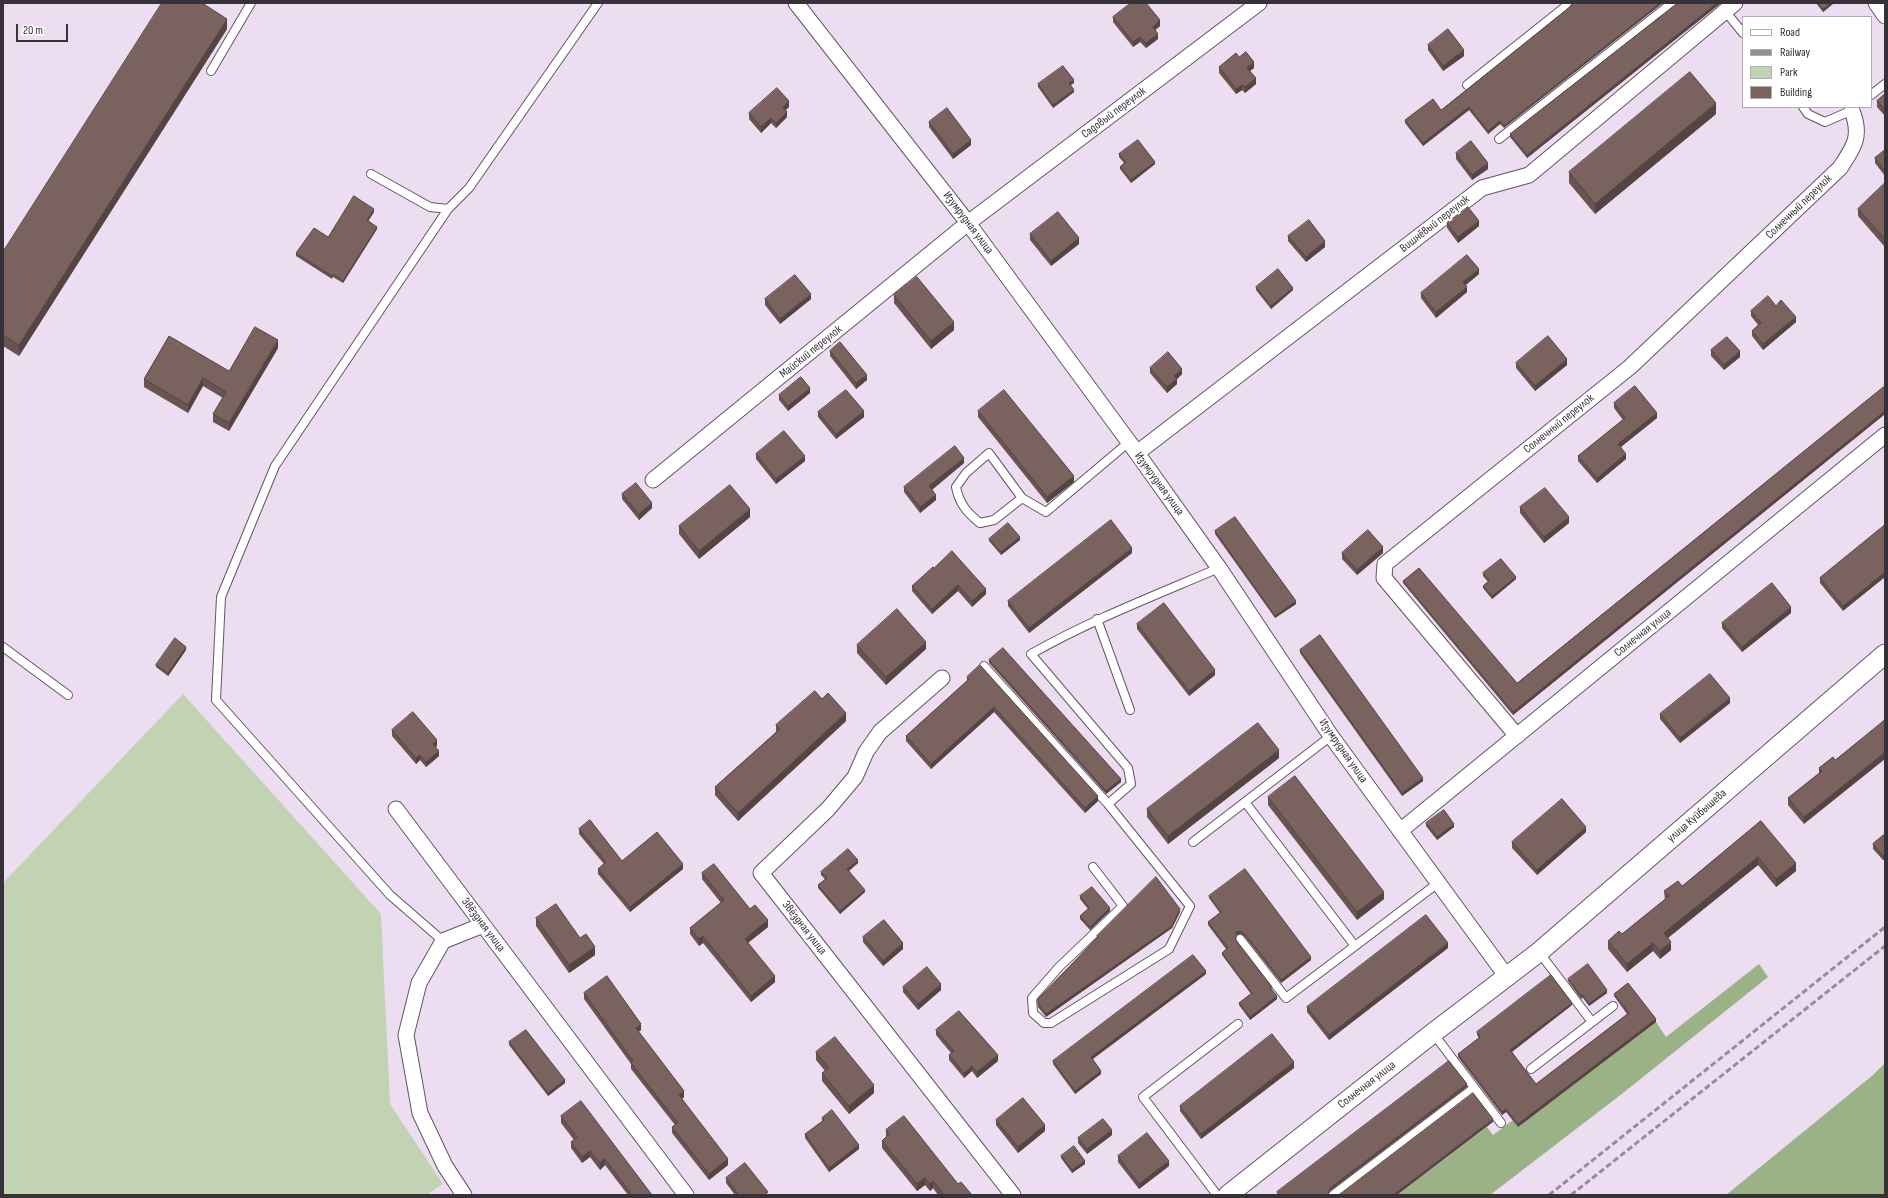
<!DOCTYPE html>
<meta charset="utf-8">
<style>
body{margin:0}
#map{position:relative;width:1888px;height:1198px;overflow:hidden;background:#ecddf1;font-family:"Sofia Sans Condensed",sans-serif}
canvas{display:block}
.frame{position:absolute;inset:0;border:4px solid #373139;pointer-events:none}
.legend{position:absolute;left:1742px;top:16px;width:130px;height:92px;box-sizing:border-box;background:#fff;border:1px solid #afadb0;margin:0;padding:5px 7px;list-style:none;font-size:12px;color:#373139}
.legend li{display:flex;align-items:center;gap:8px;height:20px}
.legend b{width:20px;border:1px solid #afadb0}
.scale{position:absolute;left:16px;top:24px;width:52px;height:18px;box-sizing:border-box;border:2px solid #373139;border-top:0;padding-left:5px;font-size:12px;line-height:14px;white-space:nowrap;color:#373139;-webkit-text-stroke:3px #fff;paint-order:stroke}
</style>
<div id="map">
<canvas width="1888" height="1198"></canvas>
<div class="frame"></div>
<ul class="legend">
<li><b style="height:5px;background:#fff"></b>Road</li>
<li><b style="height:5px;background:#968c9a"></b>Railway</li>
<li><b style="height:11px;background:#c2d3b3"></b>Park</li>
<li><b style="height:11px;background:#7a625e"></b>Building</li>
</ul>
<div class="scale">20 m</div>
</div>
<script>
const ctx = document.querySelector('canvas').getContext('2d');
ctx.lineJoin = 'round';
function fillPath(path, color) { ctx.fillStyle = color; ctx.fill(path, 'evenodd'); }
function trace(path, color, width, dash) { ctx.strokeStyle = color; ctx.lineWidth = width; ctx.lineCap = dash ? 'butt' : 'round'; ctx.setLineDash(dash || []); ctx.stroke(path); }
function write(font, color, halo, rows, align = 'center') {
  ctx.font = font + ' "Sofia Sans Condensed",sans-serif'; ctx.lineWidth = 4; ctx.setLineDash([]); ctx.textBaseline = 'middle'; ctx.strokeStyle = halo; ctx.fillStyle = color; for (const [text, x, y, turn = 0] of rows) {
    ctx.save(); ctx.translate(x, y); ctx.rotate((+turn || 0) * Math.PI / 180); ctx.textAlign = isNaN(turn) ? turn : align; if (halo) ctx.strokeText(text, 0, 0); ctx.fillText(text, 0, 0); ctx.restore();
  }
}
const green = new Path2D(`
 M183,694l198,220 9,190 53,80 -17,11h-423v-312z`);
const forest = new Path2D(`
 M1759,964l9,13 -145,116 -133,102h-93l90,-68 6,8 20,-15 5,7 138,-105 10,15z
 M1885,1063v132h-159l147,-120z`);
const service = new Path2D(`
 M1725,11l18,22
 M211,71l40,-68
 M1467,85l98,-78 2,-4
 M1871,95l14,-11
 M1803,107l5,7 17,8 30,-13
 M1499,139l173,-136
 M371,174l59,33 18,2 21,-21 129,-185
 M1022,498l-28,22 -14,3c-13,-10 -21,-20 -24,-36l10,-14 23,-20 33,45 24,14 83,-70
 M1097,619l33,91
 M3,647l65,48
 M984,666l124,138 82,102 -21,43 -118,74h-7l-11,-10 -1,-15 27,-31 64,-61 -30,-39
 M1245,802l110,144 83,-63
 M1108,804l23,-20 -3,-16 -97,-114c60,-34 125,-59 188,-86
 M1193,842l138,-106
 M1240,939l46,59 69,-52
 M443,941l-53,-46 -174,-195 5,-103 54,-131 173,-257
 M1539,952l53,70
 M1433,1033l68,90
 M1531,1069l82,-63
 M1217,1195l-74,-98 95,-73
 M1333,1195l141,-107`);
const minor = new Path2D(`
 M796,3l172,220 169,230 82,115 112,168 176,241
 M1876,3l9,13
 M1137,453l345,-265 47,-13 206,-172
 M653,480l315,-257 291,-220
 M942,678l-62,54 -14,20 -11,25 -27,32 -67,64 252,322
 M1517,736l-133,-158 1,-14 245,-197 210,-199c14,-21 22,-32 12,-57
 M396,809l290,386
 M1400,831l485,-396
 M464,1195l-19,-29 -25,-53 -14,-78 13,-52 24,-42 40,-16`);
const tertiary = new Path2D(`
 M1228,1195l205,-162 106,-81 346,-298`);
const rail = new Path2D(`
 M1549,1195l336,-268
 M1571,1195l314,-249`);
const wall = new Path2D(`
 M1575,3l-71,125 -4,-4 -12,10 -19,-24 -46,36 -18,-23v-3l36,-10z
 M1721,3l-194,155 -17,-21v-3l165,-129z
 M1816,3h18l-11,9z
 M1113,17l47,9 -5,4 3,9 -12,9 -6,-6 -7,5 -20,-25z
 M227,29l-208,327 -16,-10v-94z
 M1428,45l36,11 -21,15 -15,-21z
 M1239,57l15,11 -4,3 6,13 -11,9 -3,-3 -6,4 -17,-21v-6z
 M1074,83l-4,2 4,7 -21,16 -15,-21v-3z
 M1885,94v22l-8,-9v-6z
 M789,107l-3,3 1,7 -11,11 -5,-5 -10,10 -12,-14v-6z
 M1716,114l-121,100 -26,-31v-11z
 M929,122l42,23 -18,14 -24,-32z
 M1885,150v26l-10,-13v-5z
 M1456,153l32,16 -16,11 -16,-21z
 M1119,154l36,10 -24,19 -11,-14v-2l4,-4 -5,-6z
 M1885,185l-1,61 -26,-30v-7z
 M374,212l-6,9 9,8 -34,54 -10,-6 -1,2 -36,-23v-3l32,-16z
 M1447,223l32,3 -21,17 -11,-15z
 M1030,234l49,10 -28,22 -21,-26z
 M1288,236l37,11 -19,15 -18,-21z
 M1479,274l-13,11 1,7 -31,26 -15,-20v-5z
 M1256,287l37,3 -22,19 -15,-19z
 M894,295l60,35 -23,19 -37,-46z
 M765,299h46l-31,25 -15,-19z
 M1776,306l20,16 -33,28 -11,-14v-5l6,-6 -7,-9v-5z
 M278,348l-49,83 -16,-9v-8l10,-16 -20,-12 -15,27 -44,-26v-8l85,-8z
 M1711,350l29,7 -16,13 -13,-14z
 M830,351l37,29 -11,9 -26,-33z
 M1516,363l51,2 -32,26 -19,-23z
 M1150,368l32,6 -5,5v5l-10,9 -17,-20z
 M1885,386v28l-372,301 -110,-132v-2l114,102z
 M810,393l-22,18 -9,-11v-5z
 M1614,403l43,15 -36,29 5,12 -29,24 -19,-22v-5l45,-36 -9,-12z
 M978,411l96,71 -27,21 -69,-86z
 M818,412l46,5 -28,22 -18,-22z
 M756,454l49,7 -29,23 -20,-25z
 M964,463l-32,27 4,10 -16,13 -16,-21v-5z
 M622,494l30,14 -13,12 -17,-21z
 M1520,507l49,16 -25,20 -24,-30z
 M750,517l-51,42 -20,-25v-8z
 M1885,525l-42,86 -23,-28v-5z
 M1215,531l81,73 -21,14 -60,-84z
 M989,539l31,1 -19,15 -12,-14z
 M1132,553l-103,80 -21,-27v-5z
 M1342,553h41l-26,22 -15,-16z
 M934,568l52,26 -14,13 -14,-16 -26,23 -20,-23v-5z
 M1483,573l33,6 -24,20 -9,-11v-2l5,-4 -5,-6z
 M1791,613l-49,39 -20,-24v-5z
 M1137,624l78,51 -26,21 -52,-67z
 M857,645l69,4 -40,36 -29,-32z
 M186,650l-18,26 -12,-9v-2z
 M1300,650l123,131 -21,15 -102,-143z
 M989,660l132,122 -15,12 -117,-131z
 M967,677l131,124 -13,12 -91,-101 -63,57 -25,-28v-5l61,-55z
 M822,699l24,22 -108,100 -23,-26v-8l61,-55v-7z
 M1730,703l-50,40 -20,-24v-5z
 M392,730l45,16 -2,1 4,9 -13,11 -6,-7 -4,4 -24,-28z
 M1833,757l-29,67 -16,-19v-7l31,-25v-5z
 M1279,758l-111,86 -21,-27v-8z
 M1268,797l116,102 -27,21 -89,-115z
 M1761,821l35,50 -20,16 -18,-22 -90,73 3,12 -11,9 -7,-8 -26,21 -19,-23v-8l14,-7 43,-34 -1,-9 18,-5z
 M1426,823l28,4 -17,13 -11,-14z
 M579,829l43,32 61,8 -53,43 -32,-38v-5l6,-5 -25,-30z
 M1586,832l-49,43 -25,-27v-6z
 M1885,834v25l-2,1 -10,-11v-5z
 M858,863l-9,8 16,21 -25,22 -22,-26v-3l7,-6 -4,-4v-3z
 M702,873l48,36 18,18 -20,16 27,39 -24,20 -48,-59 -4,3 -9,-12v-6l31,-25 -19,-24z
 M1080,896l30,15 -20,19 -10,-11v-3l8,-7 -8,-10z
 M1209,896l102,64 -30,23 -37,-47 -4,-2 -4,1v5l36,49 5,10 -27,21 -11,-15v-2l12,-9 -29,-39v-2l4,-4 -18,-24v-3l12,-9 -11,-15z
 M1180,912l-8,16 -126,89 -8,-10v-8l59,-61v-2z
 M536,918l44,20 15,17 -26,18 -33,-47z
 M863,937l40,12 -20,17 -20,-24z
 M1448,948l-119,92 -22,-28v-5z
 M1206,974l-113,85 8,15 -26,20 -22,-30v-3z
 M1568,979l39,14 -18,13 -6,-8 -2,1 -13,-18z
 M903,987l38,3 -23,20 -15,-18z
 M584,993l57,37 -3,2 46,65 -2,2 46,66 -19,15 -37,-47v-6l3,-2 -44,-56v-5l-47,-65z
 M1614,994l42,28 -138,105 -12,-15 -4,3 -44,-58v-3l21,-16 -2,-3v-3l95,-27 -60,47 24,32 91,-70 -13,-18z
 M936,1030l62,31 -21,17 -5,-7 -8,7 -15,-18v-5l2,-2 -15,-18z
 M509,1042l56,41 -17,13 -39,-51z
 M816,1052l58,41 -25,21 -27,-33v-8l3,-2 -9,-11z
 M1294,1068l-93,71 -21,-28v-5z
 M561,1116l91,79h-24l-23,-30 -5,5 -10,-13 -8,6 -11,-15v-6l3,-2 -13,-17z
 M822,1118l37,31 -30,23 -24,-34v-4l17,-12z
 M996,1120l49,11 -27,22 -22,-28z
 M886,1130l72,54 14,11h-34l-5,-7 -3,3 -5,-6 -8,6 -35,-43v-7l4,-4z
 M1112,1135l-25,19 -9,-11v-5z
 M1061,1156l24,8 -13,9 -11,-15z
 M1118,1156l51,10 -30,23 -21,-27z
 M726,1178l42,17h-33l-9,-12z`);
const shadedWall = new Path2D(`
 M1660,3h3l-159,125v-2z
 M1717,3h4l-194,155v-3z
 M1831,3h3l-11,9v-3z
 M227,19v10l-208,327v-11z
 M1160,20v6l-7,6v-5z
 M1158,34v5l-12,9v-5z
 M1140,37v5l-7,5v-5z
 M1464,50v6l-21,15v-5z
 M1254,62v6l-7,5v-5z
 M1256,78v6l-11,9v-6z
 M1074,80v3l-5,3v-3z
 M1242,85v5l-6,4v-5z
 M1074,90v2l-21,16v-3z
 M789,101v6l-6,5v-5z
 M1716,103v11l-121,100v-10z
 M1469,107v3l-46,36v-3z
 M787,112v5l-11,11v-5z
 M771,118v5l-10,10v-6z
 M1500,121v3l-12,10v-3z
 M971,140v5l-18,14v-5z
 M1155,162v2l-24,19v-3z
 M1488,163v6l-16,11v-5z
 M374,209v3l-7,11v-3z
 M1479,221v5l-21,17v-6z
 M377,227v2l-34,54v-2z
 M1079,238v6l-28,22v-5z
 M1325,241v6l-19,15v-5z
 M1479,269v5l-16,13v-5z
 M1467,287v5l-31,26v-6z
 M1293,288v2l-22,19v-3z
 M811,294v5l-31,25v-5z
 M1796,317v5l-33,28v-6z
 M954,322v8l-23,19v-8z
 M278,340v8l-49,83v-8z
 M1740,351v6l-16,13v-5z
 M1567,359v6l-32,26v-5z
 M1182,369v5l-5,5v5l-10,9v-6l7,-11z
 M867,375v5l-11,9v-6z
 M203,378v8l-15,27v-8z
 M810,388v5l-22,18v-5z
 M864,411v6l-28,22v-5z
 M1885,411v3l-372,301v-3z
 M1657,413v5l-39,31v-5z
 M1626,454v5l-29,24v-5z
 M805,456v5l-29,23v-5z
 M964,458v5l-35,29v-6z
 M1074,476v6l-27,21v-6z
 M936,495v5l-16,13v-6z
 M652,503v5l-13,12v-6z
 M750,509v8l-51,42v-8z
 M1569,517v6l-25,20v-6z
 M1020,537v3l-19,15v-3z
 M1383,547v6l-26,22v-5z
 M1132,548v5l-103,80v-5z
 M1885,572v5l-42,34v-5z
 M1516,577v2l-24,20v-3z
 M958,585v6l-26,23v-5z
 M986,589v5l-14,13v-6z
 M1296,601v3l-21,14v-2z
 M1791,607v6l-49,39v-5z
 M926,642v7l-40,36v-8z
 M186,647v3l-18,26v-3z
 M1215,670v5l-26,21v-5z
 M1730,698v5l-50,40v-5z
 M994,707v5l-63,57v-5z
 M846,713v8l-108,100v-8z
 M437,740v6l-4,3v-5z
 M1279,750v8l-111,86v-8z
 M439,751v5l-13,11v-5z
 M1885,752v7l-81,65v-7z
 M420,755v5l-4,4v-6z
 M1423,778v3l-21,15v-3z
 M1121,779v3l-15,12v-3z
 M4,791v8l-1,1v-8z
 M1098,796v5l-13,12v-5z
 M1454,824v3l-17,13v-3z
 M1586,827v5l-49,43v-5z
 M1885,854v5l-2,1v-4z
 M1758,857v8l-94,76v-8z
 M858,860v3l-11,9v-3z
 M1796,863v8l-20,16v-8z
 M683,864v5l-53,43v-5z
 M865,890v2l-25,22v-3z
 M1384,892v7l-27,21v-8z
 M1110,908v3l-20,19v-3z
 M1180,909v3l-8,16 -126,89v-3z
 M768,920v7l-23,18v-6z
 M1240,931v3l-4,1v-3z
 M703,936v7l-4,3v-7z
 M1671,942v8l-11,9v-8z
 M903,943v6l-20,17v-5z
 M1448,943v5l-119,92v-5z
 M1653,943v8l-26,21v-8z
 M595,947v8l-26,18v-8z
 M1311,957v3l-30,23v-3z
 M1206,971v3l-115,86v-3z
 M775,976v6l-24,20v-6z
 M941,984v6l-23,20v-6z
 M1607,990v3l-18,13v-2z
 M1277,996v3l-27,21v-3z
 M1572,1003v2l-62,48v-3z
 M1656,1019v3l-138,105v-3z
 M641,1024v6l-5,4v-6z
 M998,1055v6l-21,17v-6z
 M1294,1062v6l-93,71v-5z
 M972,1066v5l-8,7v-5z
 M1101,1071v3l-26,20v-3z
 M565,1080v3l-17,13v-3z
 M1467,1084v3l-137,104 -2,4 2,-7z
 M874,1085v8l-25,21v-8z
 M684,1091v6l-5,4v-6z
 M1506,1109v3l-4,3v-3z
 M1493,1119v3l-96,73h-4z
 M1045,1125v6l-27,22v-6z
 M1112,1130v5l-25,19v-5z
 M859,1145v4l-30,23v-4z
 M590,1151v6l-8,6v-6z
 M605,1159v6l-5,5v-7z
 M728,1159v6l-19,15v-6z
 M1085,1161v3l-13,9v-3z
 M1169,1161v5l-30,23v-5z
 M925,1178v7l-8,6v-7z
 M933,1181v7l-3,3v-7z`);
const building = new Path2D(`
 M162,3h40l25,16 -208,326 -16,-10v-83z
 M1131,3h15l14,17 -7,7 5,7 -12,9 -6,-6 -7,5 -20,-25z
 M1575,3h85l-156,123 -4,-5 -12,10 -19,-24 -46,36 -18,-23 28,-21 8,11z
 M1676,3h41l-190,152 -17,-21 165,-129z
 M1818,3h13l-8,6z
 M1448,29l16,21 -21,16 -15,-21z
 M1246,52l8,10 -7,6 9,10 -11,9 -3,-2 -6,4 -17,-22 17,-14 3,4z
 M1063,66l11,14 -5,3 5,7 -21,15 -15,-21z
 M1690,72l26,31 -121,101 -26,-32z
 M777,88l12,13 -6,6 4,5 -11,11 -5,-5 -10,9 -12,-14z
 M1885,94v16l-8,-9z
 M947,108l24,32 -18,14 -24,-32z
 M1138,140l17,22 -24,18 -11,-13 6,-5 -7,-8z
 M1471,141l17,22 -16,12 -16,-22z
 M1885,150v21l-10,-13z
 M1884,184l1,1v53h-1l-26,-29z
 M354,196l20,13 -7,11 10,7 -34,54 -10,-7 -1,2 -36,-23 18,-25 14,9z
 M1468,207l11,14 -21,16 -11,-14z
 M1058,212l21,26 -28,23 -21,-27z
 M1309,220l16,21 -19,16 -18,-21z
 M1467,255l12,14 -16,13 4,5 -31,25 -15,-19z
 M1278,269l15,19 -22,18 -15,-19z
 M795,275l16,19 -31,25 -15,-20z
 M917,277l37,45 -23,19 -37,-46z
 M1768,296l8,10 5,-6 15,17 -33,27 -11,-13 9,-8 -10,-12z
 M255,327l23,13 -49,83 -16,-9 13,-22 -23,-14 -15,27 -44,-26 25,-43 60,35z
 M1548,336l19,23 -32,27 -19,-23z
 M1727,337l13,14 -16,14 -13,-15z
 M840,342l27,33 -11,8 -26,-32z
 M1168,352l14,17 -8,7 3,3 -10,8 -17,-19z
 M801,377l9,11 -22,18 -9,-11z
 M1635,386l22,27 -39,31 8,10 -29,24 -19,-22 47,-38 -11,-15z
 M1885,386v25l-372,301 -110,-131 16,-13 98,115z
 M846,390l18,21 -28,23 -18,-22z
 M1004,390l70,86 -27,21 -69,-86z
 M784,431l21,25 -29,23 -20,-25z
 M955,446l9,12 -35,28 7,9 -16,12 -16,-20z
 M636,483l16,20 -13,11 -17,-20z
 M730,485l20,24 -51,42 -20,-25z
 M1545,488l24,29 -25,20 -24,-30z
 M1235,517l61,84 -21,15 -60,-85z
 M1111,520l21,28 -103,80 -21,-27z
 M1008,523l12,14 -19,15 -12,-13z
 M1885,525v47l-42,34 -23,-28z
 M1368,530l15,17 -26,23 -15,-17z
 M952,551l34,38 -14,12 -14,-16 -26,24 -20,-23 21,-19 1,1z
 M1501,559l15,18 -24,19 -9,-10 6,-5 -6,-8z
 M1772,583l19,24 -49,40 -20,-24z
 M1164,603l51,67 -26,21 -52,-67z
 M897,609l29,33 -40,35 -29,-32z
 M1320,635l103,143 -21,15 -102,-143z
 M175,638l11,9 -18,26 -12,-8z
 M1003,648l118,131 -15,12 -117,-131z
 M980,665l118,131 -13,12 -91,-101 -63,57 -25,-28 63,-57 -2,-2z
 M1710,674l20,24 -50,40 -20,-24z
 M815,691l7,8 6,-6 18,20 -108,100 -23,-26 65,-58 -4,-4z
 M413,712l24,28 -4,4 6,7 -13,11 -6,-7 -4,3 -24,-28z
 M1885,720v32l-81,65 -16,-19 34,-27 -3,-3 14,-11 2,3z
 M1258,723l21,27 -111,86 -21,-27z
 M1295,776l89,116 -27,20 -89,-115z
 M1562,799l24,28 -49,43 -25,-28z
 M1444,810l10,14 -17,13 -11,-14z
 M590,820l32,41 35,-29 26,32 -53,43 -32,-38 8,-7 -27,-33z
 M1761,821l35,42 -20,16 -18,-22 -94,76 7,9 -11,9 -7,-8 -26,21 -19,-23 11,-10 3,3 47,-38 -5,-5 14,-10 4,5z
 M1885,834v20l-2,2 -10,-12z
 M848,849l10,11 -11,9 18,21 -25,21 -22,-26 9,-7 -6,-6z
 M714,864l36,45 5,-4 13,15 -23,19 30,37 -24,20 -48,-60 -4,3 -9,-11 34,-28 -22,-27z
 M1245,869l66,88 -30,23 -37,-47 -4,-2 -4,1v8l36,47 -2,1 7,8 -27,21 -11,-14 13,-10 -30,-40 6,-5 -20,-26 13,-10 -12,-16z
 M1156,877l24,32 -8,17 -126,88 -8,-10v-5l60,-62 -1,-1z
 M1092,887l18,21 -20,19 -10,-11 9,-8 -9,-12z
 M556,904l24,34 6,-4 9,13 -26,18 -33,-47z
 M1426,915l22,28 -119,92 -22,-28z
 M884,920l19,23 -20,18 -20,-24z
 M1193,955l13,16 -115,86 10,14 -26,20 -22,-30z
 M1588,964l19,26 -18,14 -6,-9 -2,1 -13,-17z
 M927,967l14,17 -23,20 -15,-17z
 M1551,975l21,28 -62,47 26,34 93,-71 -15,-19 14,-11 28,36 -138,105 -12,-15 -4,3 -44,-58 22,-17 -3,-5z
 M607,976l34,48 -5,4 48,63 -5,4 49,64 -19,15 -37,-47 6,-4 -47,-60 2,-2 -49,-68z
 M959,1011l39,44 -21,17 -5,-6 -8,7 -15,-18 5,-4 -18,-21z
 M526,1030l39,50 -17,13 -39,-51z
 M1272,1034l22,28 -93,72 -21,-28z
 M835,1037l39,48 -25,21 -27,-33 7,-5 -13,-16z
 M1449,1061l18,23 -137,104 -2,7h-49l-2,-3z
 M1473,1093l20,26 -100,76h-54z
 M1023,1098l22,27 -27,22 -22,-27z
 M581,1101l71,94h-20l-27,-36 -5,4 -10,-12 -8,6 -11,-15 6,-5 -16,-21z
 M832,1110l27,35 -30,23 -24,-34 19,-14 -2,-2z
 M904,1116l54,68 3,-2 11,13h-27l-12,-14 -3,3 -5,-6 -8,6 -35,-43 7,-7 -3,-4z
 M1103,1119l9,11 -25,19 -9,-11z
 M1147,1133l22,28 -30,23 -21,-28z
 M1074,1146l11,15 -13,9 -11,-14z
 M745,1163l23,29 -3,3h-26l-13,-17z`);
const streetNames = [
 ["Садовый переулок",1114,113,-37],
 ["Солнечный переулок",1799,207,-44],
 ["Изумрудная улица",968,223,53],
 ["Вишнёвый переулок",1435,224,-38],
 ["Майский переулок",811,352,-39],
 ["Солнечный переулок",1559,424,-39],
 ["Изумрудная улица",1159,484,54],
 ["Солнечная улица",1643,633,-39],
 ["Изумрудная улица",1343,751,55],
 ["улица Куйбышева",1697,816,-41],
 ["Звёздная улица",483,925,53],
 ["Звёздная улица",804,928,52],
 ["Солнечная улица",1367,1085,-38]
];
fillPath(green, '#c2d3b3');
fillPath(forest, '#9ab286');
trace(service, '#625566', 10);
trace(minor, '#625566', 17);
trace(tertiary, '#625566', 21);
trace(service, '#fff', 8);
trace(minor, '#fff', 15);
trace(tertiary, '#fff', 19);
trace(rail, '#968c9a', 3, [6, 3]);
fillPath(wall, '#695451');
fillPath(shadedWall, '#554542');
fillPath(building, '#7a625e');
trace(building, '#554542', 1);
write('12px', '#373139', '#fff', streetNames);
</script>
